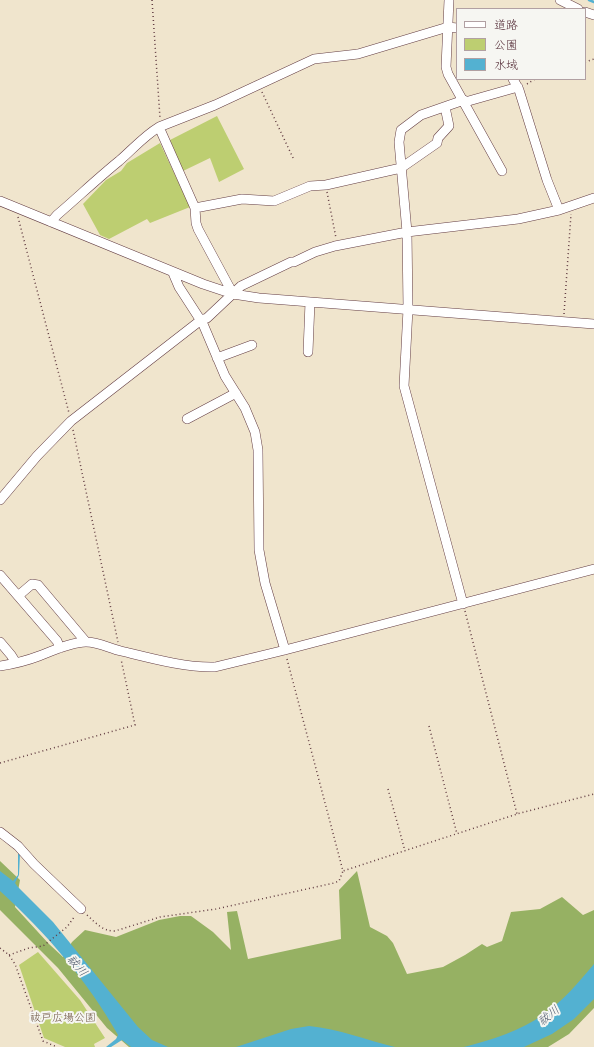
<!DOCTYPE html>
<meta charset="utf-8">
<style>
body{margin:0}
#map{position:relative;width:594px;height:1047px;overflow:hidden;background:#f0e5cd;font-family:"Playpen Sans","Klee One",sans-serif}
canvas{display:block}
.legend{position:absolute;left:456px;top:8px;width:130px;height:72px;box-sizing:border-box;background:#f6f6f2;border:1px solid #b1a0a2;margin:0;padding:5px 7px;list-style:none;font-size:12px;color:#4a1f2b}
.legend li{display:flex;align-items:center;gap:8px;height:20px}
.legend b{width:20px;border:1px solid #b1a0a2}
</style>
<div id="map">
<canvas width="594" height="1047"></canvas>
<ul class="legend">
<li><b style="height:5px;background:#fff"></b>道路</li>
<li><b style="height:11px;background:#bdce71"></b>公園</li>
<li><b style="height:11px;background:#53b1d1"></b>水域</li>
</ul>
</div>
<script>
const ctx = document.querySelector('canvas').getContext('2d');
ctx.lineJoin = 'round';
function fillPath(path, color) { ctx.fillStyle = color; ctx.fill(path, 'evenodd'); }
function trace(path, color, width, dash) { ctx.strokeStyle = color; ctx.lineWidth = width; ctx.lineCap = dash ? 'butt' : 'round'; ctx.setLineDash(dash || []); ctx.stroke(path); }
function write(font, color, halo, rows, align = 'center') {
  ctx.font = font + ' "Playpen Sans","Klee One",sans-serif'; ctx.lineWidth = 4; ctx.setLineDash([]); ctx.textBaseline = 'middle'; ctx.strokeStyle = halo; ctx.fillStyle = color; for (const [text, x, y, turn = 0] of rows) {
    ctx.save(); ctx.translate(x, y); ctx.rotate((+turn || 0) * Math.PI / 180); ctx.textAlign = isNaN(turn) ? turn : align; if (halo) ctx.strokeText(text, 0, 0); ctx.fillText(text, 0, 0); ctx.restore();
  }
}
const green = new Path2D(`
 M217,116l27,53 -25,13 -9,-24 -27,13 -13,-31z
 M160,143l30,64 -40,16 -3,-4 -38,20 -9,-4 -17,-31 23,-24 15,-9 6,-8z
 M38,952l42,48 25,38 -11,6 1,3h-30l-21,-9 -25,-73z`);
const forest = new Path2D(`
 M0,861l20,19 -5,27 34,37 14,13 9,-15 13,-12 31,7 43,-17 21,-4h11l22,16 18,18 -4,-38 10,-1 11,48 93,-20 -2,-49 18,-19 13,56 17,9 6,7 14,31 36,-7 22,-12 17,-11 5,3 15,-6 9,-29 29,-3 22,-12 21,18 11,-5v98l-25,26 -21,13h-419l-22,-19 -49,-60 -58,-58z`);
const water = new Path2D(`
 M18,853l2,1 -1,21 -4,8 2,3 36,36 85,105 14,13 16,7h-37l-9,-7 -11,7h-5l10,-8 2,-4c-30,-54 -73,-103 -118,-144v-20l13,10 5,-6z
 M594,964v35l-20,20 -22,15 -28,13h-60c27,-7 57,-16 80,-33 19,-13 35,-32 50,-50z
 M309,1026c30,3 57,14 86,21h-159l55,-18z`);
const stream = new Path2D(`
 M589,0l5,2`);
const path = new Path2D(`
 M152,0l8,118
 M585,62l9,-3
 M527,84l8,-5
 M262,92l32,68
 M327,192l9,46
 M18,217l51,196
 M564,314l7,-100
 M73,430l45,212
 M465,611l52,203
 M287,659l56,212 174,-57 77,-20
 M429,726l28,108
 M0,763l135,-38 -14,-66
 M388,789l17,62
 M87,915c9,8 15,16 28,16l45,-14 56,-8 118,-26 5,-2 4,-10
 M0,948l9,7 6,9 28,77 14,6
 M9,955l20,-7 14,-2 24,-19 8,-11`);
const minor = new Path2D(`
 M449,0l-3,67 2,7 54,97
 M560,0l18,9
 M585,12l9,3
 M513,79l6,11 28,90 12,30
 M465,102l53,-15
 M159,127l36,81 1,15 2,6 35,65
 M0,201l203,83 30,10 26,4 335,26
 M195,208l47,-9 32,2 36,-15 16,-1 75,-17 36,-25 1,-5 11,-12 -4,-19
 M51,222l6,-7c21,-18 41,-37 62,-54 14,-12 25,-25 40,-34l56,-22 99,-46 44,-5 90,-27 9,1
 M173,273l6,14 24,37 22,52 20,32 10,24 3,18 1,100 6,33 20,67
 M308,352l2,-50
 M217,358l35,-13
 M187,419l49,-26
 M0,500l37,-44 34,-35 130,-101 6,-2 34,-32 50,-24h3l21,-10 20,-6 72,-14 111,-13 41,-9 35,-12
 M0,575l57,66 3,7
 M18,596l14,-12 6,1 48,57
 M463,604l-59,-218 4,-77 -1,-77 -8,-90 2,-12 20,-15 43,-15
 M0,642l11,13 5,8
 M0,666c13,-2 26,-5 39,-10 13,-5 32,-14 47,-14 12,0 23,6 35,9 29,7 65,17 94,16l70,-17 309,-81
 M0,832l18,14 16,18 47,45`);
const parkNames = [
 ["祓戸広場公園",63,1018]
];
const waterNames = [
 ["祓川",77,966,49],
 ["祓川",549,1016,-39]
];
fillPath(green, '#bdce71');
fillPath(forest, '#96b163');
fillPath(water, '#53b1d1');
trace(stream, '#53b1d1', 2.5);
trace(minor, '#633d43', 10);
trace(path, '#633d43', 1.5, [1, 3]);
trace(minor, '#fff', 9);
write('11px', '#6c5440', '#f6f6f2', parkNames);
write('italic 12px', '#4e596d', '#f6f6f2', waterNames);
</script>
